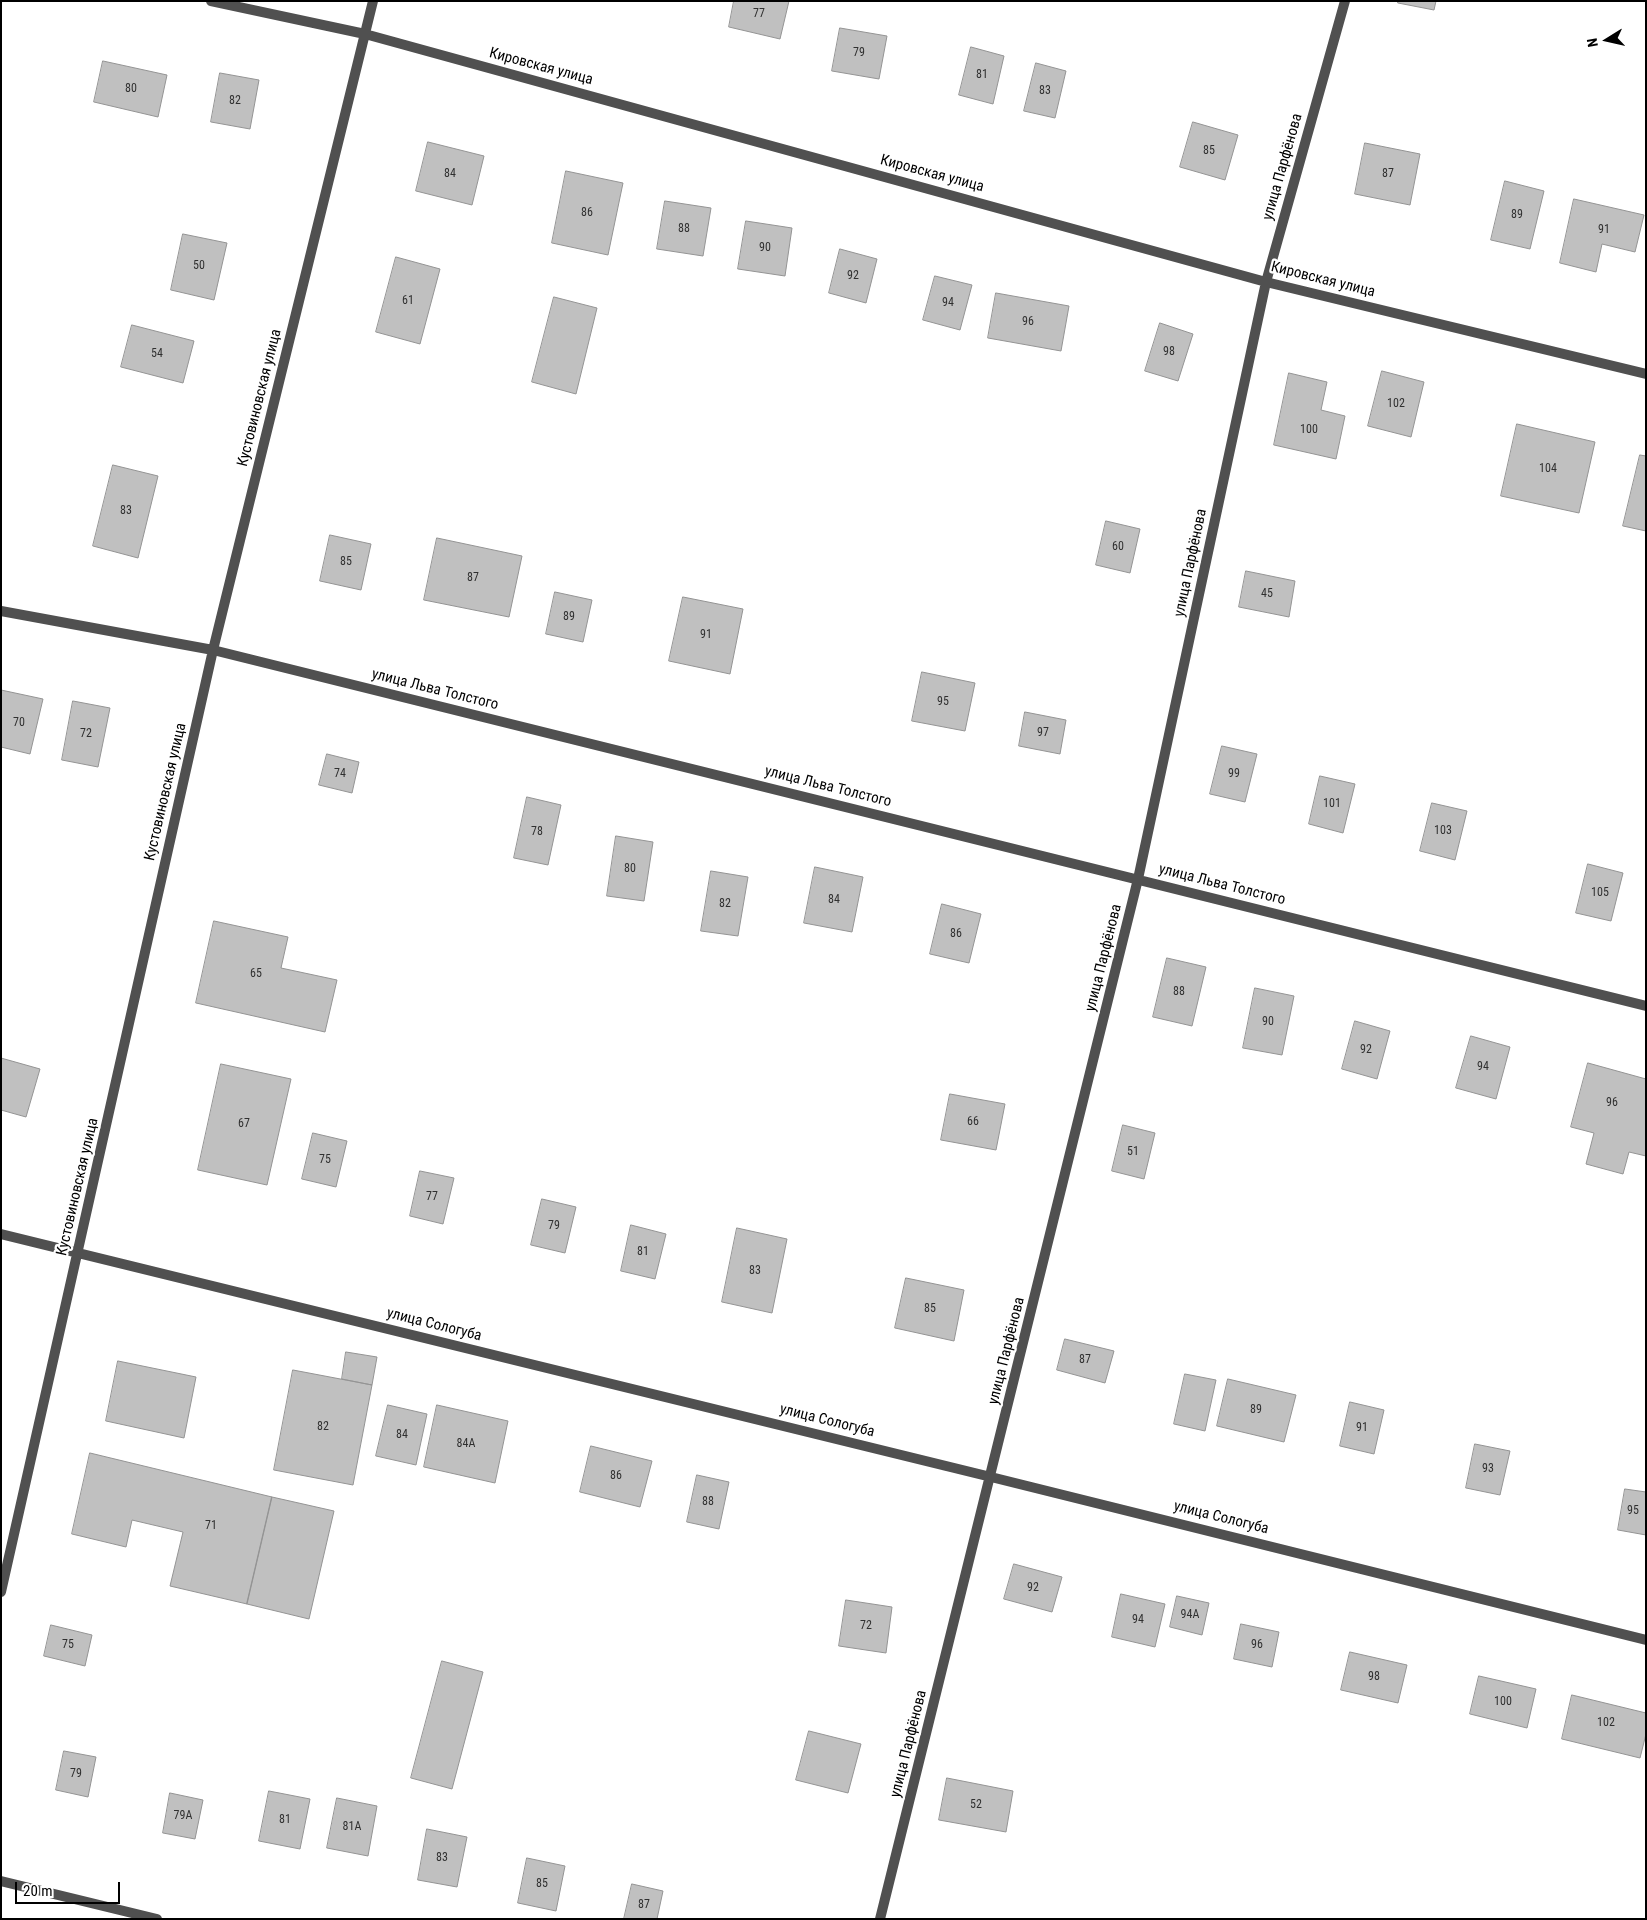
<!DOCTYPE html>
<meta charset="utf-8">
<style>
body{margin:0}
#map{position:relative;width:1647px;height:1920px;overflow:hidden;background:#fff;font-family:"Roboto Condensed",sans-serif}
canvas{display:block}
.frame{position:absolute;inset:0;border:2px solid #000;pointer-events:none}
.north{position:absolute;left:1582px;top:15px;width:50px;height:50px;-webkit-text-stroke:4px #fff;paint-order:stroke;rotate:260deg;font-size:14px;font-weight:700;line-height:20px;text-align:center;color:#000}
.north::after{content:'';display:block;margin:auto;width:18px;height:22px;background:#000;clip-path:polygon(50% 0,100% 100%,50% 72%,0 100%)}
.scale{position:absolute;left:15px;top:1882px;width:105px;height:22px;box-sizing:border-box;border:2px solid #000;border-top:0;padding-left:6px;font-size:15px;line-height:18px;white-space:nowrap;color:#000;-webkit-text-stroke:4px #fff;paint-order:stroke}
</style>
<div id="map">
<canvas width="1647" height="1920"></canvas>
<div class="frame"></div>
<div class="north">N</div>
<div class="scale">20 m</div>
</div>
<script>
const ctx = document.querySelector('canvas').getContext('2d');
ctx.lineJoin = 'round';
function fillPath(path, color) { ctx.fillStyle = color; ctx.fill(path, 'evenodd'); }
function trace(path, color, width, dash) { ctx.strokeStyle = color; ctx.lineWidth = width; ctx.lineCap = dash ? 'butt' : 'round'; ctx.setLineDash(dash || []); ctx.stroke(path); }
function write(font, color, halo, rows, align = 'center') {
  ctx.font = font + ' "Roboto Condensed",sans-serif'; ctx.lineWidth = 4.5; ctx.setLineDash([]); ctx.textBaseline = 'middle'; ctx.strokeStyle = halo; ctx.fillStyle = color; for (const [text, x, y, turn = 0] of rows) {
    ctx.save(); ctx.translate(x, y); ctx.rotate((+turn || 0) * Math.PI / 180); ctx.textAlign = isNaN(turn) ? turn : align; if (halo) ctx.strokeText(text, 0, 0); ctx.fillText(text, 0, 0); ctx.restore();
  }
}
const building = new Path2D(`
 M734,1h55l-9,38 -51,-12z
 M1398,1h38l-2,9 -36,-7z
 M840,28l47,8 -8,43 -47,-8z
 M971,47l33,9 -11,48 -34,-9z
 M103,61l64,14 -9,42 -64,-15z
 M1036,63l30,8 -11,47 -31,-7z
 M220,73l39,7 -9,49 -39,-7z
 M1193,122l45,13 -13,45 -45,-13z
 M428,142l56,14 -12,49 -56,-14z
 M1365,143l55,11 -10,51 -55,-11z
 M566,171l57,12 -15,72 -56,-12z
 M1505,181l39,10 -14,58 -39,-9z
 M1574,199l70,16 -9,37 -33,-8 -6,28 -36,-9z
 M665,201l46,7 -8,48 -46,-7z
 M746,221l46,7 -7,48 -47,-7z
 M183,234l44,9 -13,57 -43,-10z
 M840,249l37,10 -11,44 -37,-10z
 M396,257l44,12 -20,75 -44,-12z
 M935,276l37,9 -12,45 -37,-10z
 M996,293l73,13 -8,45 -73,-13z
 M554,297l43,11 -21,86 -44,-12z
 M1160,323l33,11 -15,47 -33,-10z
 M132,325l62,16 -11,42 -62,-16z
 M1382,371l42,11 -13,55 -43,-11z
 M1289,373l38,9 -6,28 24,6 -9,43 -62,-14z
 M1517,424l78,18 -16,71 -78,-17z
 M1640,455l6,1v75l-23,-5z
 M113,465l45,11 -20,82 -45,-12z
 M1106,521l34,8 -10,44 -34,-8z
 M330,535l41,9 -10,46 -41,-9z
 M437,538l85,18 -13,61 -85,-17z
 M1246,571l49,10 -6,36 -50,-10z
 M555,592l37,8 -9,42 -37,-8z
 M683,597l60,12 -13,65 -61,-13z
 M922,672l53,11 -10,48 -53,-10z
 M1,690l42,9 -13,55 -29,-7z
 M73,701l37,7 -12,59 -36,-7z
 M1025,712l41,8 -6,34 -41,-8z
 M1222,746l35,8 -12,48 -35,-8z
 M327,754l32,8 -7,31 -33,-8z
 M1320,776l35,8 -12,49 -34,-9z
 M527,797l34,8 -13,60 -34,-7z
 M1432,803l35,8 -12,49 -35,-9z
 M616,836l37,6 -9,59 -37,-5z
 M1588,864l35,9 -12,48 -35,-8z
 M815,867l48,10 -11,55 -48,-9z
 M711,871l37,6 -10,59 -37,-5z
 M942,904l39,10 -12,49 -39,-9z
 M214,921l74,16 -7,31 56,12 -12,52 -129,-29z
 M1167,958l39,9 -14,59 -39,-9z
 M1255,988l39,8 -12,59 -39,-7z
 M1355,1021l35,10 -13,48 -35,-10z
 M1471,1036l39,11 -14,52 -40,-11z
 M1,1058l39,11 -14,48 -25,-7z
 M1588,1063l58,16v77l-17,-4 -6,22 -37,-10 8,-31 -23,-6z
 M221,1064l70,15 -24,106 -69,-15z
 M950,1094l55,10 -9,46 -55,-10z
 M1123,1125l32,8 -11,46 -32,-8z
 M313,1133l34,8 -11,46 -34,-8z
 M420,1171l34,7 -11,46 -33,-8z
 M542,1199l34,8 -11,46 -34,-8z
 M631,1225l35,9 -11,45 -34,-8z
 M737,1228l50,11 -15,74 -50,-11z
 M906,1278l58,12 -10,51 -59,-13z
 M1065,1339l49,12 -9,32 -48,-13z
 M346,1352l31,5 -5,28 -30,-6z
 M118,1361l78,16 -12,61 -78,-17z
 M293,1370l79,15 -19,100 -79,-15z
 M1185,1374l31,6 -11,51 -31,-7z
 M1228,1379l68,16 -12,47 -67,-16z
 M1350,1402l34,8 -10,44 -34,-8z
 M388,1405l39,9 -11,51 -40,-9z
 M437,1405l71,16 -13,62 -71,-16z
 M1475,1444l35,7 -10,44 -34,-7z
 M591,1446l61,15 -12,46 -60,-15z
 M90,1453l182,44 -25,107 -77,-18 13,-54 -51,-12 -6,27 -54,-13z
 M697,1475l32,7 -10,47 -32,-7z
 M1625,1489l21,3v43l-28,-5z
 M272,1497l62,14 -25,108 -62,-15z
 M1014,1564l48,13 -10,35 -48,-13z
 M1121,1594l44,10 -10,43 -43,-10z
 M1177,1596l32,7 -7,32 -32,-8z
 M846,1600l46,7 -6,46 -47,-7z
 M1241,1624l38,8 -7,35 -38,-8z
 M51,1625l41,10 -7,31 -41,-10z
 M1350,1652l57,13 -9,38 -57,-13z
 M442,1661l41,11 -31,117 -41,-11z
 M1479,1676l57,13 -9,39 -57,-14z
 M1572,1695l74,18v21l-6,24 -78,-19z
 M809,1731l52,13 -13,49 -52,-13z
 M64,1751l32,6 -8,40 -32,-7z
 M947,1778l66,13 -7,41 -67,-12z
 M269,1791l41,8 -10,50 -41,-8z
 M170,1793l33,7 -8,39 -32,-6z
 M337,1798l40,8 -9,50 -41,-8z
 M427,1829l40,8 -10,50 -39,-7z
 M527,1858l38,8 -9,45 -38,-8z
 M632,1884l31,7 -6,28h-33z`);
const minor = new Path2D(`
 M211,1l154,33 901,248 380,92
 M1,611l212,39 1433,356
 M1,1234l990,243 655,163
 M1,1592l212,-942 160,-649
 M1,1881l156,38
 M880,1919l258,-1040 128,-597 79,-281`);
const numberNames = [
 ["77",759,14],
 ["79",859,53],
 ["81",982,75],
 ["80",131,89],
 ["83",1045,91],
 ["82",235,101],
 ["85",1209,151],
 ["84",450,174],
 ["87",1388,174],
 ["86",587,213],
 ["89",1517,215],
 ["88",684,229],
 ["91",1604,230],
 ["90",765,248],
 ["50",199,266],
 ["92",853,276],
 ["61",408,301],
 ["94",948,303],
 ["96",1028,322],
 ["98",1169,352],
 ["54",157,354],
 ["102",1396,404],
 ["100",1309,430],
 ["104",1548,469],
 ["83",126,511],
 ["60",1118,547],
 ["85",346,562],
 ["87",473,578],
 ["45",1267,594],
 ["89",569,617],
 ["91",706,635],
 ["95",943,702],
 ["70",19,723],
 ["97",1043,733],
 ["72",86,734],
 ["74",340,774],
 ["99",1234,774],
 ["101",1332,804],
 ["103",1443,831],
 ["78",537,832],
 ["80",630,869],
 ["105",1600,893],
 ["84",834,900],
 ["82",725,904],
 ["86",956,934],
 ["65",256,974],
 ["88",1179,992],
 ["90",1268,1022],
 ["92",1366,1050],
 ["94",1483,1067],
 ["96",1612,1103],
 ["66",973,1122],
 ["67",244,1124],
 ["51",1133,1152],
 ["75",325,1160],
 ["77",432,1197],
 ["79",554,1226],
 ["81",643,1252],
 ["83",755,1271],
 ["85",930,1309],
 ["87",1085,1360],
 ["89",1256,1410],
 ["82",323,1427],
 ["91",1362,1428],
 ["84",402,1435],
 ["84А",466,1444],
 ["93",1488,1469],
 ["86",616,1476],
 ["88",708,1502],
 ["95",1633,1511],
 ["71",211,1526],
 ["92",1033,1588],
 ["94А",1190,1615],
 ["94",1138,1620],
 ["72",866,1626],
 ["75",68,1645],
 ["96",1257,1645],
 ["98",1374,1677],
 ["100",1503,1702],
 ["102",1606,1723],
 ["79",76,1774],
 ["52",976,1805],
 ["79А",183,1816],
 ["81",285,1820],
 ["81А",352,1827],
 ["83",442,1858],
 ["85",542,1884],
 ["87",644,1905]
];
const streetNames = [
 ["Кировская улица",541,67,15],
 ["улица Парфёнова",1283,167,-74],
 ["Кировская улица",932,174,15],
 ["Кировская улица",1323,280,14],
 ["Кустовиновская улица",260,398,-76],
 ["улица Парфёнова",1191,563,-78],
 ["улица Льва Толстого",435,690,14],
 ["улица Льва Толстого",828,787,14],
 ["Кустовиновская улица",166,792,-77],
 ["улица Льва Толстого",1222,885,14],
 ["улица Парфёнова",1104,958,-76],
 ["Кустовиновская улица",78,1187,-77],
 ["улица Сологуба",434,1325,14],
 ["улица Парфёнова",1007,1351,-76],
 ["улица Сологуба",827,1421,14],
 ["улица Сологуба",1221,1518,14],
 ["улица Парфёнова",909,1744,-76]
];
fillPath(building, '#c0c0c0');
trace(building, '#949494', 1);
trace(minor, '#505050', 10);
write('12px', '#303030', null, numberNames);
write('15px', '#000', '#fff', streetNames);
</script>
